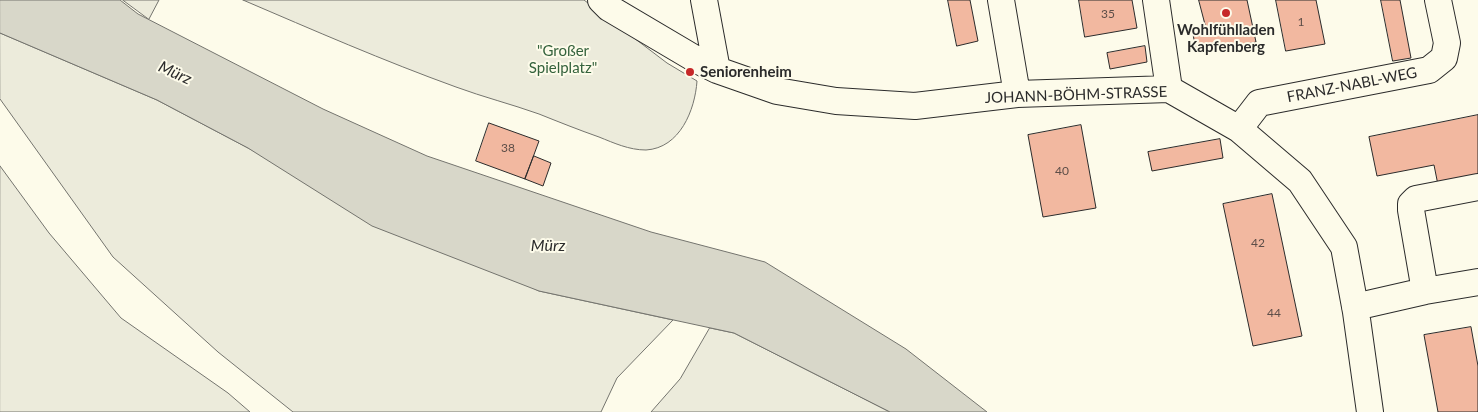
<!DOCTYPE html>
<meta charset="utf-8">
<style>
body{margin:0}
canvas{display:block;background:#fdfbea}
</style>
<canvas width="1478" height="412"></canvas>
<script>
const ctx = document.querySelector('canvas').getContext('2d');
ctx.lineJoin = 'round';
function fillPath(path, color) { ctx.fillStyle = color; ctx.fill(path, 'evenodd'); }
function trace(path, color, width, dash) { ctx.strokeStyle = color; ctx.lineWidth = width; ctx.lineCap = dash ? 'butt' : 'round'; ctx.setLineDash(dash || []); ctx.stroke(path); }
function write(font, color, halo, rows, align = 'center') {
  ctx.font = font + ' Lato,sans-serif'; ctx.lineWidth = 4; ctx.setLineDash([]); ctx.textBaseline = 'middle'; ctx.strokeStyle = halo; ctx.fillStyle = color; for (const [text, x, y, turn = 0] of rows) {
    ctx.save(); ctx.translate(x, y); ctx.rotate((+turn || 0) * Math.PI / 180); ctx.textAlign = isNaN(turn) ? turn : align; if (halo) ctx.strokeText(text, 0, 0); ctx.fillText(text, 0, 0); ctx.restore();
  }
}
const green = new Path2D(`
 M123,0h36l-10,19z
 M243,0h341l83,63 30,18c-2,29 -17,67 -51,69 -17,0 -32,-7 -47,-13 -20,-7 -40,-15 -60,-23 -28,-10 -56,-17 -83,-27 -72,-26 -143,-57 -213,-87z
 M0,33l157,67 91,48 291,143 134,29 -56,58 -16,34h-308l-75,-60 -105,-95 -113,-158z
 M0,166l49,67 72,85 107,75 22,19h-250z
 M710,328l24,5 156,79h-239l29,-33z`);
const water = new Path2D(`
 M0,0h120l18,14 185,95 104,47 224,76 114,30 141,87 81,63h-97l-156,-79 -195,-42 -167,-65 -124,-78 -91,-48 -157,-67z`);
const building = new Path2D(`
 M948,0h22l8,41 -21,5z
 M1079,0h53l5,28 -52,9z
 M1199,0h48l9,42 -40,9 -2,-5 -18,4 -4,-21 13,-3z
 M1276,0h40l9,44 -39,7z
 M1381,0h19l11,58 -18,3z
 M1145,46l2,16 -37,7 -3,-16z
 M1478,115v68l-39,7 -5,-25 -57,11 -8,-39z
 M489,123l50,18 -14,38 -49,-18z
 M1081,125l15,83 -53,9 -15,-82z
 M1220,139l3,19 -71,13 -4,-19z
 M534,156l17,7 -8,23 -18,-7z
 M1272,194l30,142 -49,10 -30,-142z
 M1471,327l7,39v46h-40l-14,-77z`);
const minor = new Path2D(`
 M601,0l8,8 88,52 20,10 60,21 59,10 79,5 102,-12 152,-5 70,40 61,52 44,66 12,65 14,100
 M704,0l13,70
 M1001,0l16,94
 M1156,0l13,89
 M1239,129l20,-26 170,-33 15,-12 3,-15 -9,-43
 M1425,291l-14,-81v-6l5,-5 62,-12
 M1355,307l70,-16 53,-9`);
const markers = [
 [1226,13,5,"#c62828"],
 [690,72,5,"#c62828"]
];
const numberNames = [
 ["35",1108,14],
 ["1",1301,22],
 ["38",508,148],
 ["40",1062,171],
 ["42",1258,243],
 ["44",1274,313]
];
const poiNames = [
 ["Wohlfühlladen",1226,30],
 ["Kapfenberg",1226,47],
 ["Seniorenheim",700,72,"left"]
];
const parkNames = [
 ["\"Großer",563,51],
 ["Spielplatz\"",563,68]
];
const streetNames = [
 ["FRANZ-NABL-WEG",1352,85,-11],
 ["JOHANN-BÖHM-STRASSE",1076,95,-2]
];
const waterNames = [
 ["Mürz",175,73,25],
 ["Mürz",548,246]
];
fillPath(green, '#ecebdb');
trace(green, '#74746e', 1);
fillPath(water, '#d8d7c9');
trace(water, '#74746e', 1);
fillPath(building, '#f2b8a0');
trace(building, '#2b2b2b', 1);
trace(minor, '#2b2b2b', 28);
trace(minor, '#fdfbea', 26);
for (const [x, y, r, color] of markers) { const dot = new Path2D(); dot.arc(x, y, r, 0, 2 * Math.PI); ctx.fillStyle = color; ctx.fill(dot); trace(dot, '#fdfbea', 2); }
write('12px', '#5d4e48', null, numberNames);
write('bold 15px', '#2b2b2b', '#fdfbea', poiNames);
write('15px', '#34623c', '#fdfbea', parkNames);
write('15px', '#2b2b2b', '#fdfbea', streetNames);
write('italic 16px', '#2b2b2b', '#fdfbea', waterNames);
</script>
